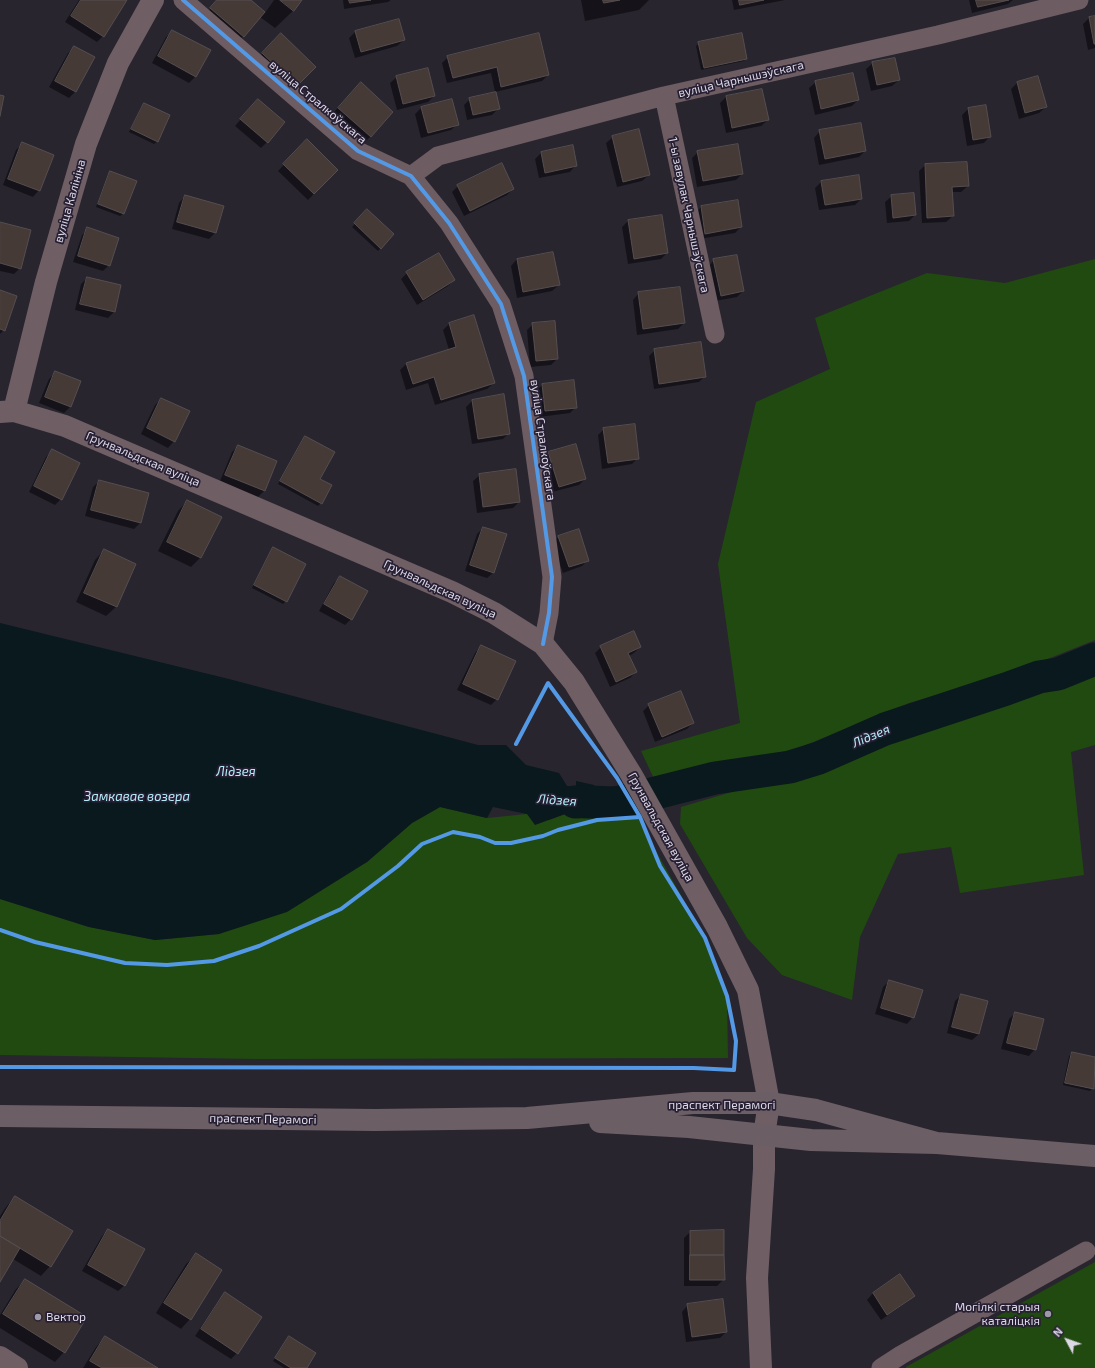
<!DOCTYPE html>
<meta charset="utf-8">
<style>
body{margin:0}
#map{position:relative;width:1095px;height:1368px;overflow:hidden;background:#28252f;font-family:"Exo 2",sans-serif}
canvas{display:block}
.north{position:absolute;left:1047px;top:1320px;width:40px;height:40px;-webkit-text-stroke:3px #272034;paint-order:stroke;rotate:311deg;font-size:11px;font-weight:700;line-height:16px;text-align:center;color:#ddd8e6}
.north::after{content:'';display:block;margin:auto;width:14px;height:18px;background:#ddd8e6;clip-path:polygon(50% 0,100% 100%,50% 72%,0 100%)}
</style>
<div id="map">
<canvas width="1095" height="1368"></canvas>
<div class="north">N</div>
</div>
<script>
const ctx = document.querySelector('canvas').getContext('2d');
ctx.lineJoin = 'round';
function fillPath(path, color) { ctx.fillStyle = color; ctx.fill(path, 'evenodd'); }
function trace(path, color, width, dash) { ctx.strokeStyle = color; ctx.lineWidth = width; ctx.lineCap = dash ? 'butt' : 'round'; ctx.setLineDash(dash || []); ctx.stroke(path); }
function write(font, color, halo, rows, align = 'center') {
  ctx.font = font + ' "Exo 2",sans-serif'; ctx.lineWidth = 3.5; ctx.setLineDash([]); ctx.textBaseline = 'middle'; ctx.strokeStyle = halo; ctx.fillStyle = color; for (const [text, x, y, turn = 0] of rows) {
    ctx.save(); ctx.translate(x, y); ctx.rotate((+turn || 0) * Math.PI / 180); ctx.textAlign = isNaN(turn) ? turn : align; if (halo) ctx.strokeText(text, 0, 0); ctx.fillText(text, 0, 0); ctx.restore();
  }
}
const green = new Path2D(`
 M1095,259v381l-80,32 -106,31 -113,46 -124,33 -16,1 -15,-32 99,-28 -22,-159 38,-162 74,-33 -15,-51 112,-45 78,10z
 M1095,669v76l-24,7 13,123 -124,18 -9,-46 -53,7 -38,83 -8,63 -70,-25 -35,-37 -67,-114 1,-17 125,-37 114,-44 109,-29z
 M587,806l37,3 14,10 67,119 22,58 1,62 -472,1 -256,-4v-156l89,28 66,13 64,-6 148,-72 45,-39 28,-16 47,11 40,-4 22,6z
 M1095,1262v106h-189v-1z`);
const water = new Path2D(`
 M0,623l229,56 249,66h28l20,20 33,8 8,13 9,1v-6l18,4 2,5 18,1 10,18 -37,-3 -52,19 -8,-11 -34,-7 -6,11 -47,-11 -28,16 -45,39 -80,50 -68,22 -64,6 -66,-13 -89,-28z`);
const shadow = new Path2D(`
 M79,0h47l-23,36 -6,6 -32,-20z
 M218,0h32l15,13 9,-13h27l-7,10 -19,18 -15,-11 -23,26 -32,-28z
 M343,0h48l-3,2 -44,7z
 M581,0h68l-10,10 -54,11z
 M732,0h53l-51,10z
 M969,0h44l-5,4 -36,9z
 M1095,17v31l-7,2 -5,-26 6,-6z
 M173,31l36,20 -14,26 -6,6 -37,-20 14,-26z
 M355,32l49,8 -7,6 -42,12 -6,-20z
 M281,35l34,32 -24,25 -34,-33z
 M699,43l47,16 -2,2 -43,9 -5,-24z
 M75,47l19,11 -19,34 -6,6 -20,-11 19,-34z
 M448,57l100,18 -6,6 -47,11 -4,-19 -44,10 -5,-20z
 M873,63l26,17 -7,6 -21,5 -5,-22z
 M397,77l37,19 -6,6 -31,8 -7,-27z
 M1037,77l9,30 -7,6 -20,6 -8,-30 6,-6z
 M816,82l42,18 -6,6 -37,9 -6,-27z
 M355,90l16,46 -6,6 -33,-28z
 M726,97l42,23 -7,6 -35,7 -6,-30z
 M470,99l29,9 -7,7 -25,5 -3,-15z
 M144,104l25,12 -12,26 -3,2 -25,-12 12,-25z
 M251,107l16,35 -6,6 -26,-22z
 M421,108l37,16 -7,6 -30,8 -6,-24z
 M968,109l22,27 -6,7 -17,3 -5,-31z
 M820,131l45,20 -6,6 -40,8 -5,-27z
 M613,137l36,38 -7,6 -25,6 -11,-44z
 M307,141l30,29 -29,30 -30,-29z
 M22,144l17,46 -6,7 -30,-12 13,-35z
 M572,146l4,19 -6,7 -31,6 -4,-19 6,-6z
 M698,152l44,22 -6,6 -39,7 -5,-29z
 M925,165l43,21 -7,6h-10l2,24 -7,6 -24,1 -3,-52z
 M111,172l12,42 -3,2 -24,-9 12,-32z
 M822,181l39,18 -6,6 -36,5 -4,-22z
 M458,186l55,3 -6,6 -43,21 -12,-24z
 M185,196l31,36 -7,7 -37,-10 7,-26z
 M892,196l23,19 -6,6 -22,2 -2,-21z
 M737,201l4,26 -6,6 -36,6 -4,-25 6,-7z
 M367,211l26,23 -15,17 -26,-24z
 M661,216l6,37 -6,6 -33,5 -6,-37 6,-6z
 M0,224l20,44 -6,6 -14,-3z
 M88,229l21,36 -6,6 -30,-9 9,-27z
 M517,259l42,26 -7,6 -35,7 -6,-32z
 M714,260l29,31 -6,6 -22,4 -7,-34z
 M407,273l47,7 -6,6 -31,19 -16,-26z
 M87,278l33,8 -6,26 -6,6 -33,-8 6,-26z
 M0,291l4,39 -4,4z
 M639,293l45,30 -6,6 -41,6 -4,-35z
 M473,316l21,67 -7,6 -52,16 -7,-22 -22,7 -6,-20 6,-6 43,-14 -6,-20 6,-6z
 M533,324l24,35 -6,6 -21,2 -3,-37z
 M655,350l50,26 -6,6 -45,7 -5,-33z
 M55,373l15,34 -6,6 -25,-10 10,-24z
 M542,385l34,22 -6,6 -31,4 -3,-26z
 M161,399l13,42 -6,7 -27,-14 14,-29z
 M472,401l37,32 -6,6 -31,5 -6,-37z
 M604,429l34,29 -6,6 -30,5 -4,-34z
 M305,437l14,42 2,24 -3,3 -40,-22 24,-44z
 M238,446l38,16 -12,29 -6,6 -38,-16 12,-29z
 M52,451l9,48 -6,6 -26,-13 17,-35z
 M549,452l36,27 -6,6 -27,7 -9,-33z
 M480,475l39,27 -6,6 -36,5 -4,-32z
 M99,481l41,42 -6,6 -49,-13 8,-29z
 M187,501l33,16 -20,41 -9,9 -33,-16 20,-40z
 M483,528l11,44 -7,6 -22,-7 12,-37z
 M559,536l29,24 -6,6 -19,7 -10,-30z
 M273,548l32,17 -19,36 -3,3 -31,-16 19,-37z
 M104,550l31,14 -19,43 -10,9 -30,-14 19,-42z
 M340,577l11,42 -6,6 -26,-14 15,-28z
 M481,646l16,53 -6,6 -34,-15 18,-37z
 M601,647h39l-6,6 -5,3 7,16 -6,6 -20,9 -15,-34z
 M649,705l44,18 -6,6 -32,13 -12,-31z
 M889,981l24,36 -6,7 -32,-10 8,-27z
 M961,995l18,39 -7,6 -25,-7 8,-32z
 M1015,1013l20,36 -6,7 -28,-7 8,-30z
 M1072,1053l23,5v23l-2,7 -3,3 -27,-6 6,-29z
 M15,1197l35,69 -9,10 -28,-17 -13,21v-64l6,-9z
 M108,1230l17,55 -7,6 -36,-20 20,-35z
 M690,1232l34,47 -7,7h-33v-48z
 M196,1255l-6,64 -9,10 -25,-16 30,-49z
 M900,1276l13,20 -6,6 -26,18 -14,-20 6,-7z
 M25,1280l39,72 -9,10 -55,-34v-13l16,-26z
 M225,1294l12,59 -6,6 -36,-23 24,-36z
 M688,1305l38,27 -6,6 -34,4 -4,-30z
 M105,1337l51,31h-73l13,-21z
 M289,1337l17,31h-22l-11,-7z`);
const river = new Path2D(`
 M575,802c16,-1 29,2 45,0l95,-24 75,-11 29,-9 66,-29 121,-40 33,-12 19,-3 37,-15`);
const building = new Path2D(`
 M81,0h46l-23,37 -33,-21z
 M217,0h34l14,12 -21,25 -34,-29z
 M280,0h22l-8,11z
 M349,0h22l-21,3z
 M603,0h17l-16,3z
 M739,0h25l-24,5z
 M976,0h33l-31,7z
 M1095,16v28h-1l-5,-27z
 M399,19l6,21 -44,12 -6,-21z
 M172,30l39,20 -15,27 -38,-21z
 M281,33l35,34 -19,19 -35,-33z
 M539,33l10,42 -48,12 -4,-20 -44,11 -6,-22z
 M742,33l5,26 -43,9 -6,-26z
 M74,46l21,11 -19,35 -21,-11z
 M895,58l5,22 -23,5 -5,-23z
 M428,68l7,28 -32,8 -7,-28z
 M853,73l6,27 -38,9 -6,-28z
 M1038,76l9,31 -22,6 -8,-31z
 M361,82l32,30 -22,25 -33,-29z
 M762,89l7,31 -37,8 -6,-32z
 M496,92l4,17 -27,6 -4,-17z
 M0,95l4,1 -4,20z
 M258,99l27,23 -17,21 -28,-24z
 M452,99l7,26 -31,8 -7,-26z
 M144,103l26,12 -12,27 -27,-13z
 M986,105l5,32 -18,3 -5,-32z
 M861,123l5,28 -41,8 -6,-29z
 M639,129l11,46 -27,7 -11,-46z
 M307,139l31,31 -24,24 -31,-30z
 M22,142l32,13 -14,36 -32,-12z
 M738,144l5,30 -40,7 -6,-30z
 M573,145l4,21 -32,7 -4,-21z
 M967,162l2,24 -17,1 2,29 -27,2 -2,-54z
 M502,163l12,26 -44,22 -13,-26z
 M110,171l27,10 -13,33 -26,-10z
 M859,175l3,24 -37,6 -4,-24z
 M914,193l2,22 -23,3 -2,-23z
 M185,195l39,11 -8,27 -39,-11z
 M738,200l4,27 -37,7 -4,-28z
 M367,209l27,25 -13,15 -27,-26z
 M662,215l6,38 -34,6 -6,-39z
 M0,222l31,8 -10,39 -21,-6z
 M87,227l32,11 -9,28 -32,-10z
 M553,252l7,33 -37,7 -6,-33z
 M439,253l16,27 -32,20 -17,-28z
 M737,255l7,36 -23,5 -8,-37z
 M87,277l34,8 -6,27 -35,-8z
 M680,287l5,36 -42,6 -5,-37z
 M0,290l17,6 -12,35 -5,-2z
 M474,315l21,68 -54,17 -7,-23 -21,7 -7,-21 50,-16 -7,-24z
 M555,321l3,38 -22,2 -4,-38z
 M701,342l5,35 -47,7 -5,-35z
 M55,371l26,10 -10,26 -26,-10z
 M574,380l3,28 -32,3 -3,-27z
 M504,394l6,40 -32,5 -6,-39z
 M161,398l29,13 -15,31 -28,-14z
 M635,424l4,35 -31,4 -5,-35z
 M305,436l30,16 -15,27 12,6 -10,19 -42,-23z
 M576,444l10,35 -27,8 -11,-35z
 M238,445l39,16 -12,30 -40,-16z
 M52,449l28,14 -18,37 -28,-14z
 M516,469l4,33 -37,5 -4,-33z
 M99,480l50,13 -8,30 -50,-13z
 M187,500l35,17 -21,41 -34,-16z
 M483,527l24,7 -13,39 -24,-8z
 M579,529l10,32 -20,6 -11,-31z
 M273,547l33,17 -19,38 -33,-17z
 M104,549l32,15 -19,43 -33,-14z
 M340,576l28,15 -16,29 -28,-16z
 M634,631l7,16 -13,6 9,19 -21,10 -16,-36z
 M481,645l35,16 -18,39 -35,-16z
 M681,691l13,32 -32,14 -14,-33z
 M889,980l34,10 -9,28 -33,-10z
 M961,994l27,7 -9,33 -27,-7z
 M1015,1012l29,7 -8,31 -29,-7z
 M1072,1052l23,5 -1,32 -29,-6z
 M15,1196l58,35 -22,36 -51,-31v-15z
 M108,1229l37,20 -20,37 -37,-21z
 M724,1230v25h-34v-24z
 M0,1236l20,12 -20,34z
 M196,1253l26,17 -31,50 -27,-17z
 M690,1255h34l1,25h-35z
 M900,1274l15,22 -28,19 -14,-22z
 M25,1279l62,38 -22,36 -62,-39z
 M225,1292l37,25 -24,37 -37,-25z
 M723,1299l4,33 -35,5 -5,-33z
 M105,1336l53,32h-56l-12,-7z
 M289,1336l27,17 -9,15h-16l-16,-10z`);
const street = new Path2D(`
 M183,0l175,151 53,25 38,47 52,81 23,72 28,201 -3,36 -6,31
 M664,96l51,238
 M411,176l27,-20 226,-60 274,-61 141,-35
 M881,1368l20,-13 185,-104`);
const secondary = new Path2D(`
 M14,411l32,-129 40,-138 32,-81 35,-63
 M0,412l14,-1 51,15 387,166 42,21 49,31 31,38 57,92 86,153 31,63 21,113 -5,32v34l-7,109 4,90
 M0,1357l17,11`);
const primary = new Path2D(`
 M0,1116l375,4 152,-2 166,-15h76l47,7 121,33
 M600,1122l89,5 122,13 126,3 158,13`);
const cycleway = new Path2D(`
 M183,0l175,151 53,25 38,47 52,81 23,72 28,201 -3,36 -6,31
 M0,930l35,12 90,21 42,2 47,-4 45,-15 82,-37 57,-43 24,-22 31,-12 27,5 15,6h16l32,-7 15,-6 39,-10 43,-3
 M0,1067l694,1 40,2 2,-29 -9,-45 -22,-58 -45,-72 -20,-49 -23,-39 -69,-95 -32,61`);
const markers = [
 [1048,1314,4,"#9e99a6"],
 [38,1317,4,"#9e99a6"]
];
const streetNames = [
 ["вуліца Чарнышэўскага",741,79,-13],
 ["вуліца Стралкоўскага",318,102,40],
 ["вуліца Калініна",70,201,-74],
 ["1-ы завулак Чарнышэўскага",689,215,78],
 ["вуліца Стралкоўскага",543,440,82],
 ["Грунвальдская вуліца",143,459,23],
 ["Грунвальдская вуліца",440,589,25],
 ["Грунвальдская вуліца",661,827,61],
 ["праспект Перамогі",722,1105],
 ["праспект Перамогі",263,1119,1]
];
const poiNames = [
 ["Могілкі старыя",1040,1307],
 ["каталіцкія",1040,1321],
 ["Вектор",46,1317,"left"]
];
const waterNames = [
 ["Лідзея",871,736,-23],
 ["Лідзея",236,772],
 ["Замкавае возера",137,797],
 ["Лідзея",557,800,4]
];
fillPath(green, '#214a11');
fillPath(water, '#0a191d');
fillPath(shadow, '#0007');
trace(river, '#0a191d', 33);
fillPath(building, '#463a36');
trace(building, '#544e50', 1);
trace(street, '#6d5c61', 19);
trace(secondary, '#6f5f65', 22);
trace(primary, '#6c5e65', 22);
trace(cycleway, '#5399e6', 4);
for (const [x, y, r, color] of markers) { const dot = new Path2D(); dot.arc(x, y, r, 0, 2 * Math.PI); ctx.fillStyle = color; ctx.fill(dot); trace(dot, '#272034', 1.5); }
write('12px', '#ddd8e6', '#272034', streetNames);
write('12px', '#ddd8e6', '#272034', poiNames, 'right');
write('italic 13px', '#b3ecf8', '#272034', waterNames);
</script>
